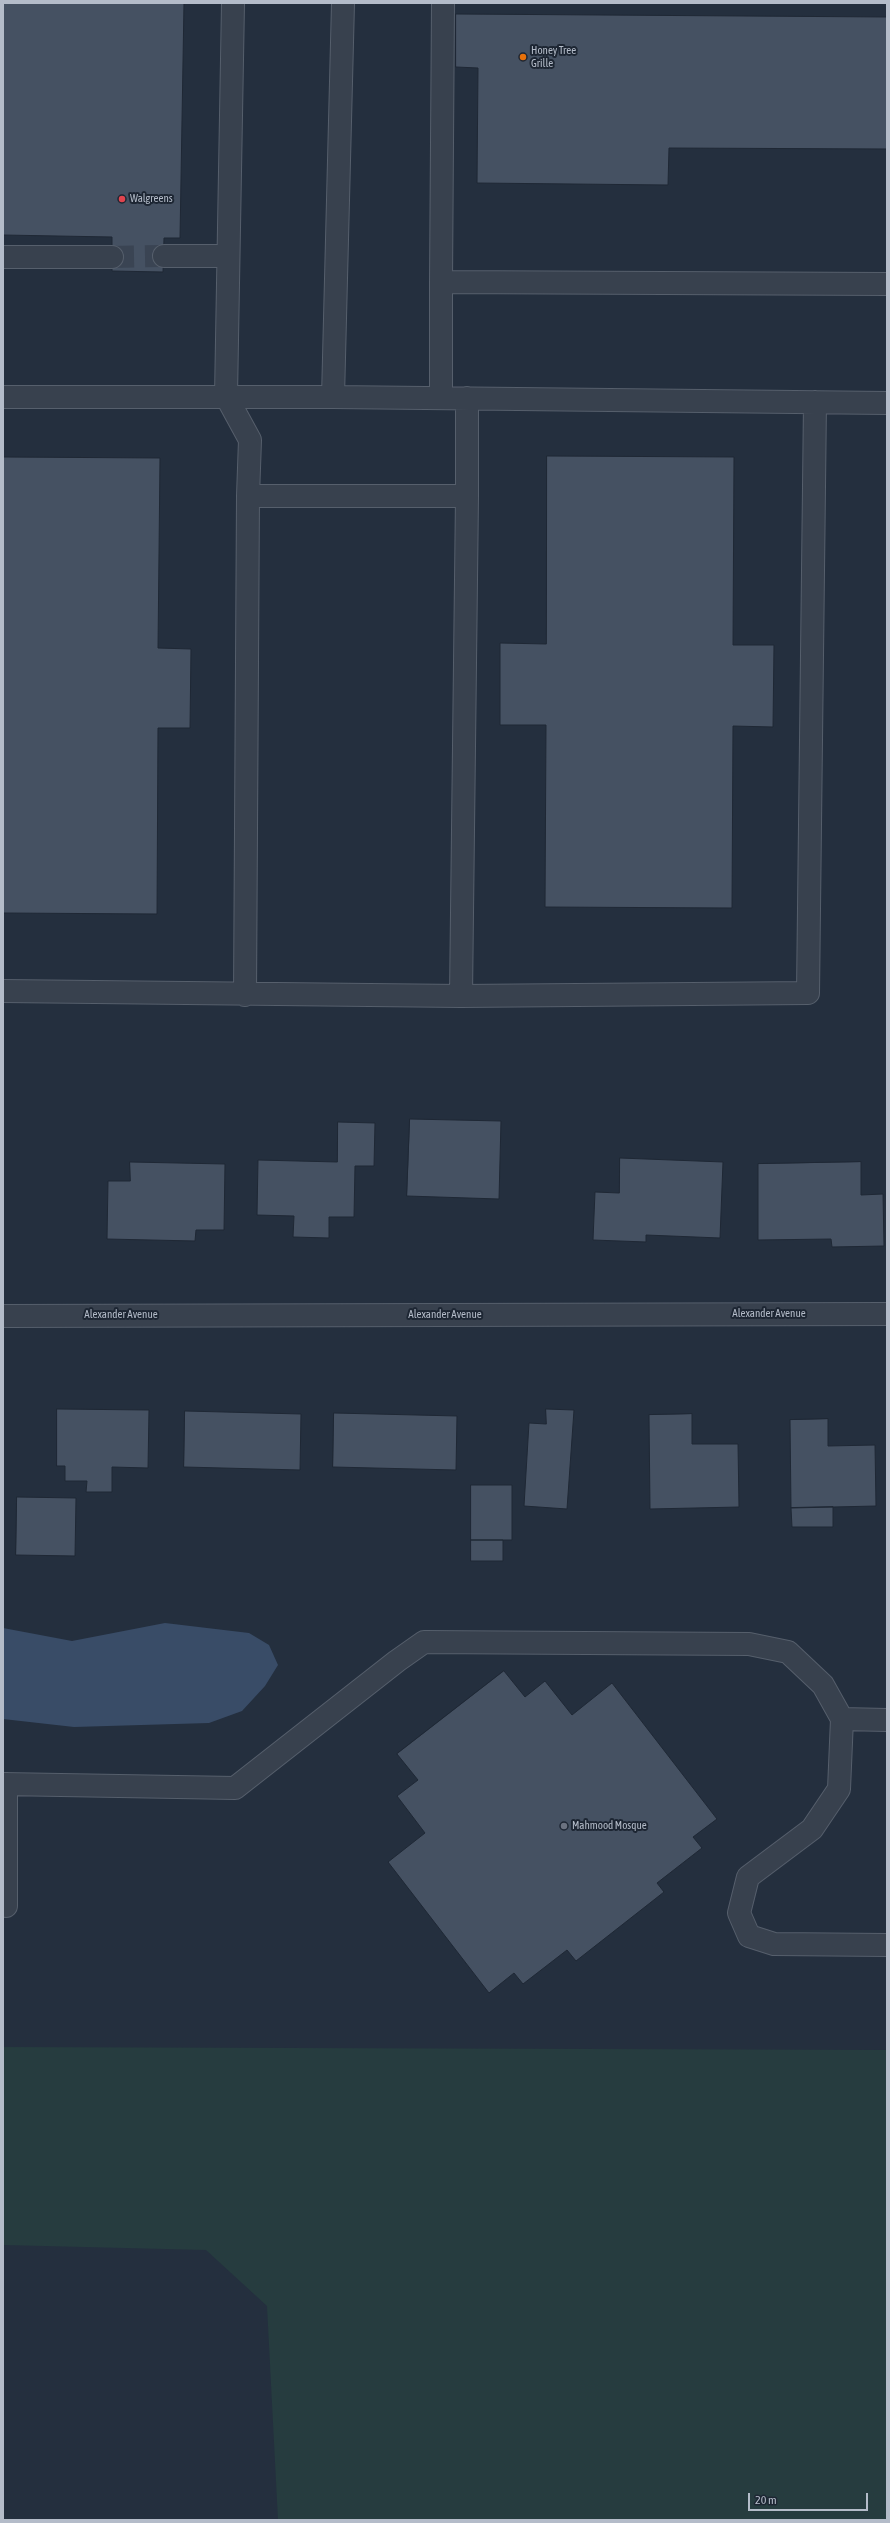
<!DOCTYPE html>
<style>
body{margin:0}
#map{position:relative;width:890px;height:2523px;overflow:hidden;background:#242f3e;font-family:"Asap Condensed",sans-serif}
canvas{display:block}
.frame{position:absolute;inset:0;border:4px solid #b4bcc9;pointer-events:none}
.scale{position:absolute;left:748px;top:2493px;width:120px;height:18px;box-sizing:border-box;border:2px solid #b4bcc9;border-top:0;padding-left:5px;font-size:12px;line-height:14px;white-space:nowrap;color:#b4bcc9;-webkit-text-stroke:3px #1d2633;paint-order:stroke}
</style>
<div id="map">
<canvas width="890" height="2523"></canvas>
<div class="frame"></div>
<div class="scale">20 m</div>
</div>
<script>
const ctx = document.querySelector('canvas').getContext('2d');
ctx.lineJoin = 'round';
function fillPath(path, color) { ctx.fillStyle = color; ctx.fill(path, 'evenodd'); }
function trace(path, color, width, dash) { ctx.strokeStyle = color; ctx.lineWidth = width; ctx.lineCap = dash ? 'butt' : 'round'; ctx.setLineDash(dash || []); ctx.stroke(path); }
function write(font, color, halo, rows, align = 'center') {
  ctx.font = font + ' "Asap Condensed",sans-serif'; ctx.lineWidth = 4; ctx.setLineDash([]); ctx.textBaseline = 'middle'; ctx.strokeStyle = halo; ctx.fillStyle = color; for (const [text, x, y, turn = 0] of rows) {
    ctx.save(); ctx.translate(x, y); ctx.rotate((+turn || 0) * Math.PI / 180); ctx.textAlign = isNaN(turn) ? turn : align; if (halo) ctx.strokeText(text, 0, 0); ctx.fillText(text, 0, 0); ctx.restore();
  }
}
const green = new Path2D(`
 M3,2047l884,3v470h-609l-11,-214 -61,-56 -203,-5z`);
const water = new Path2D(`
 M165,1623l84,10 20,12 9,20 -13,21 -23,25 -33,12 -135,4 -71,-8v-91l69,13z`);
const building = new Path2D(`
 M3,3h181l-4,235h-16l-1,34 -51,-1v-34l-109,-2z
 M456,14l431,3v132l-218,-1 -1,37 -191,-2 1,-115 -22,-1z
 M547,456l187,1 -1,188h41l-1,82 -40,-1 -1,182 -187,-1 1,-182h-46v-82l46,1z
 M3,457l157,1 -2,190 33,1 -1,79h-32l-1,186 -154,-1z
 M410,1119l91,2 -2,78 -92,-3z
 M338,1122l37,1 -1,43h-19l-1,51h-25v21l-36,-1 1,-21 -37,-1 1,-55 79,2z
 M620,1158l103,4 -3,76 -74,-3v7l-53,-2 2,-48 24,1z
 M130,1162l95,2 -1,66h-28l-1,11 -88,-2 1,-58h22z
 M861,1162v33l22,-1 1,52 -52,1 -1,-8 -73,1v-76z
 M57,1409l92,1 -1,58 -36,-1v25h-26l1,-11h-22v-15h-8z
 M546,1409l28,1 -7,99 -43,-3 5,-83 17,1z
 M185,1411l116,3 -1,56 -116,-3z
 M334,1413l123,3 -1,54 -123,-3z
 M692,1414v30h46l1,63 -89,2 -1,-94z
 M828,1419v27l47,-1 1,61 -85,2 -1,-88z
 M471,1485h41v55h-41z
 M17,1497l59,1 -1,58 -59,-1z
 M833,1507v20h-41l-1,-19z
 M471,1540h32v21h-32z
 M504,1671l21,26 20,-16 27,34 40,-32 105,136 -24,18 9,11 -45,35 7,9 -88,69 -9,-11 -44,34 -9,-11 -25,20 -101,-131 37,-29 -28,-37 21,-16 -21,-26z`);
const minorTunnel = new Path2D(`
 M112,257l52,-1`);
const minor = new Path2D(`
 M233,3l-7,393 24,44 -2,56
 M164,256h63
 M3,257h109
 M441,282l2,-279
 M3,397h330l10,-394
 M333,397l554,6
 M441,398v-116l446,2
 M3,991l458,5 347,-3 7,-591
 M245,995l3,-499h219v-98
 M461,996l6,-500
 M3,1316l884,-2
 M842,1719l45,1
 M3,1784l232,4 162,-127 27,-19 325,2 39,8 35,33 19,34 -3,70 -27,40 -64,48 -9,36 10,23 25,8 113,1
 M6,1906v-122`);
const markers = [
 [523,57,4,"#e8710a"],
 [122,199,4,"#e0444e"],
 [564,1826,4,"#6b7280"]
];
const poiNames = [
 ["Honey Tree",531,51],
 ["Grille",531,64],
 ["Walgreens",130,199],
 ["Mahmood Mosque",572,1826]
];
const streetNames = [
 ["Alexander Avenue",769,1314],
 ["Alexander Avenue",121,1315],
 ["Alexander Avenue",445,1315]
];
fillPath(green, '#263c3f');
fillPath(water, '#394c67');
fillPath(building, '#455162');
trace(building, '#1f2835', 1);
trace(minorTunnel, '#3a4453', 22, [22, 11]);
trace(minor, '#565f6c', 24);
trace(minor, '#38414e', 22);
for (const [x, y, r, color] of markers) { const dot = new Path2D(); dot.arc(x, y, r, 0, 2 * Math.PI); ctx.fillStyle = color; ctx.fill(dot); trace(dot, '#1d2633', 1.5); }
write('11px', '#b4bcc9', '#1d2633', poiNames, 'left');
write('11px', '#b4bcc9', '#1d2633', streetNames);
</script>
